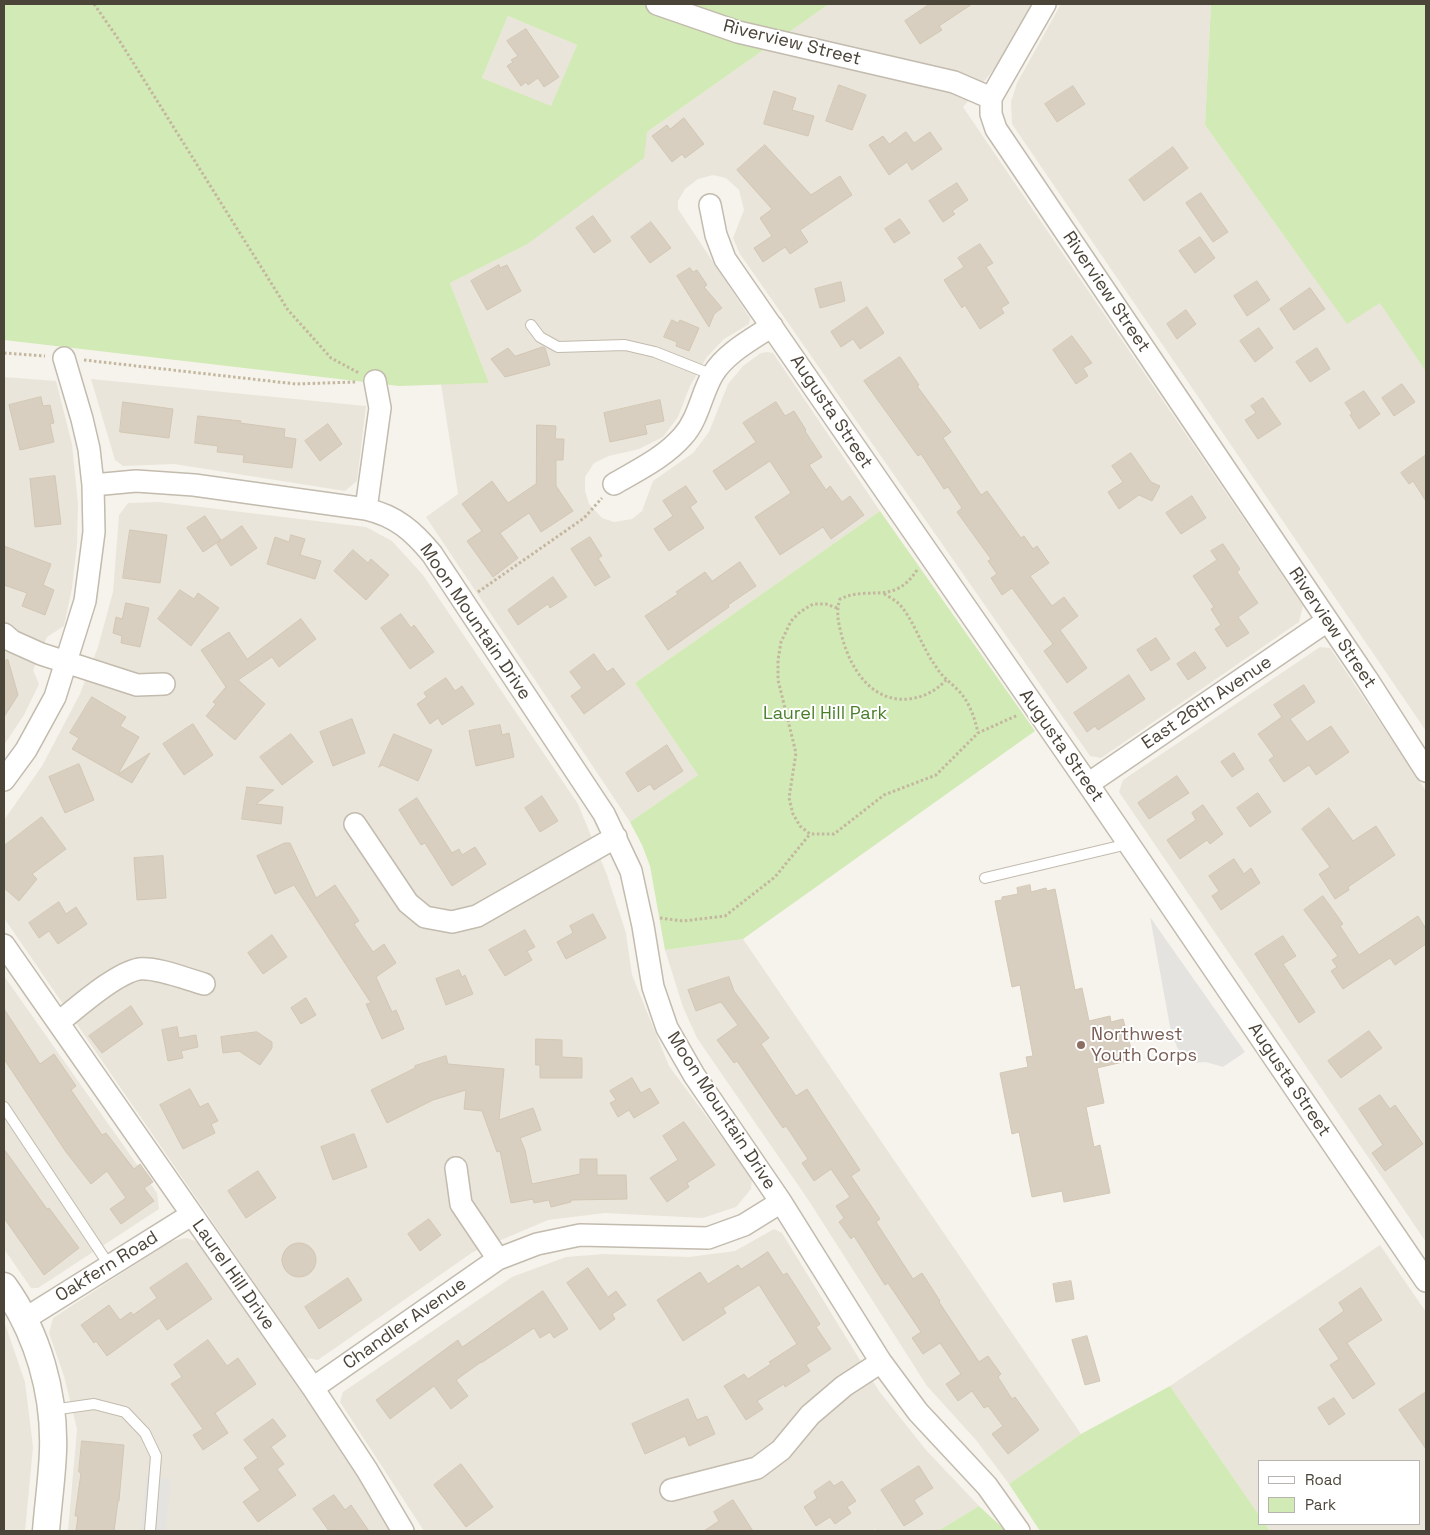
<!DOCTYPE html>
<style>
body{margin:0}
#map{position:relative;width:1430px;height:1535px;overflow:hidden;background:#f6f3ec;font-family:"Space Grotesk",sans-serif}
canvas{display:block}
.frame{position:absolute;inset:0;border:5px solid #4b4439;pointer-events:none}
.legend{position:absolute;left:1258px;top:1460px;width:162px;height:65px;box-sizing:border-box;background:#fff;border:1px solid #b7b4b0;margin:0;padding:6px 9px;list-style:none;font-size:15px;color:#4b4439}
.legend li{display:flex;align-items:center;gap:10px;height:25px}
.legend b{width:25px;border:1px solid #b7b4b0}
</style>
<div id="map">
<canvas width="1430" height="1535"></canvas>
<div class="frame"></div>
<ul class="legend">
<li><b style="height:6px;background:#fff"></b>Road</li>
<li><b style="height:14px;background:#d2eab5"></b>Park</li>
</ul>
</div>
<script>
const ctx = document.querySelector('canvas').getContext('2d');
ctx.lineJoin = 'round';
function fillPath(path, color) { ctx.fillStyle = color; ctx.fill(path, 'evenodd'); }
function trace(path, color, width, dash) { ctx.strokeStyle = color; ctx.lineWidth = width; ctx.lineCap = dash ? 'butt' : 'round'; ctx.setLineDash(dash || []); ctx.stroke(path); }
function write(font, color, halo, rows, align = 'center') {
  ctx.font = font + ' "Space Grotesk",sans-serif'; ctx.lineWidth = 4; ctx.setLineDash([]); ctx.textBaseline = 'middle'; ctx.strokeStyle = halo; ctx.fillStyle = color; for (const [text, x, y, turn = 0] of rows) {
    ctx.save(); ctx.translate(x, y); ctx.rotate((+turn || 0) * Math.PI / 180); ctx.textAlign = isNaN(turn) ? turn : align; if (halo) ctx.strokeText(text, 0, 0); ctx.fillText(text, 0, 0); ctx.restore();
  }
}
const residential = new Path2D(`
 M829,4h204l-38,64 -32,39 340,499 -4,16 -198,136 -11,-2 -350,-502 -7,-16 11,-28 -5,-20 -13,-12 -13,-3 -15,4 -13,10 -7,12v8l72,109 -1,6 -25,15 -17,18 -17,29 -12,31 -15,20 -24,12 -30,7 -15,7 -9,14v14l4,13 13,14 12,4 18,-3 10,-8 11,-30 40,-28 16,-21 19,-48 15,-18 18,-13 6,-1 6,1 107,158 -245,172 63,92 -68,47 -204,-305 32,-23 -17,-110 48,-1 -39,-100 76,-38 121,-113z
 M1061,4h150l-6,121 142,198 33,-21 46,70v359l-414,-607 -1,-22 6,-19z
 M508,16l69,29 -26,62 -69,-29z
 M4,377l52,4 16,63 6,60 -1,40 -5,44 -8,38 -17,11 -14,33 6,14 -15,31 -20,30z
 M91,379l275,27 -9,75 -12,10 -171,-27 -51,2 -8,-6z
 M159,502l207,25 26,14 31,34 155,229 29,71 19,58 6,42 37,91 83,112 -1,11 -15,18 -33,11 -98,-5 -57,7 -75,32 -155,108 -12,-2 -302,-440v-98l38,-54 38,-72 18,-47 15,-55 6,-77 9,-12z
 M1320,647l10,1 96,143v451l-307,-450 4,-12z
 M743,939l338,495 -72,50 -33,-44 -49,-54 -118,-185 -112,-163 -14,-31 -18,-57z
 M4,976l153,217 2,16 -121,79h-7l-27,-39z
 M774,1229l8,4 97,158 47,59 53,56 -41,25h-61l-2,-2 -4,2h-447l-84,-129 3,-10 169,-115 54,-20 38,-3 85,3 46,-6z
 M187,1238l13,5 154,224 36,64h-119l-2,-2 -4,2h-197l9,-102 -13,-53 -15,-43 4,-15 118,-77z
 M1380,1245l46,67v219h-156l-5,-7h154v-63h-160v54l-89,-129z
 M4,1321l21,61 8,65 -8,84h-21z`);
const green = new Path2D(`
 M4,4h825l-182,128 -3,26 -118,87 -76,38 39,100 -90,3 -395,-46zM508,16l69,29 -26,61 -69,-28z
 M1211,4h215v368l-46,-69 -33,21 -142,-199z
 M880,511l155,220 -292,208 -78,11 -15,-84 -8,-21 -12,-23 68,-47 -63,-92z
 M1170,1386l89,129v9h6l5,7h-230l-31,-47 72,-50z
 M979,1506l27,25h-68z`);
const parking = new Path2D(`
 M1150,917l95,135 -22,15 -17,-5 -12,1 -7,-2 -9,-12 -7,-17z
 M146,1477l25,2 -5,52h-25z`);
const building = new Path2D(`
 M930,4h42l-33,22 3,4 -22,14 -15,-23z
 M526,29l33,48 -15,10 -6,-9 -10,7 -2,-3 -5,4 -14,-20 6,-4 -2,-2 7,-4 -11,-15z
 M839,85l27,10 -14,35 -26,-9z
 M1073,86l12,18 -28,18 -12,-18z
 M774,91l22,7 -4,12 22,6 -6,20 -44,-12z
 M684,118l20,26 -19,14 -3,-4 -10,8 -20,-26 15,-11 3,4z
 M906,132l8,11 16,-11 12,17 -30,21 -5,-8 -18,13 -20,-30 14,-9 6,8z
 M765,145l46,50 29,-19 12,19 -52,35 8,12 -18,12 -5,-7 -22,15 -9,-14 18,-12 -12,-18 12,-9 -35,-39z
 M1173,147l15,21 -44,33 -15,-21z
 M957,183l11,17 -16,11 3,3 -12,8 -14,-21z
 M1201,193l27,39 -15,10 -27,-39z
 M593,216l18,25 -17,12 -18,-25z
 M900,219l10,14 -16,10 -9,-14z
 M651,222l20,26 -21,15 -19,-26z
 M1200,237l15,21 -20,15 -16,-22z
 M980,244l13,19 -7,4 23,36 -8,5 3,5 -24,16 -15,-24 -3,3 -18,-28 20,-13 -6,-9z
 M499,265l1,3 7,-3 14,26 -34,19 -16,-29z
 M690,268l3,4 4,-2 10,15 -3,2 18,21 -8,6 -5,13 -32,-51z
 M1257,281l13,19 -23,16 -13,-20z
 M841,282l4,19 -25,7 -5,-19z
 M1310,288l15,21 -31,21 -14,-21z
 M867,307l17,26 -24,16 -7,-10 -12,8 -10,-15z
 M1186,310l10,14 -19,15 -10,-15z
 M672,320l6,3 2,-3 19,8 -10,23 -13,-5 1,-4 -13,-5z
 M1259,328l14,20 -18,14 -15,-21z
 M1072,336l20,27 -9,5 5,8 -12,8 -23,-34z
 M543,347l2,1 5,17 -45,12 -14,-18 17,-11 7,8z
 M1317,348l13,21 -20,13 -14,-20z
 M900,357l19,28 -2,1 34,46 -8,6 38,57 6,-4 34,47 3,-2 9,13 4,-3 12,17 -19,13 22,30 12,-9 14,19 -18,14 27,38 -20,15 -23,-32 9,-7 -41,-56 -10,7 -11,-17 6,-4 -9,-13 3,-2 -34,-47 5,-4 -14,-21 -4,2 -23,-35 -3,2 -54,-75z
 M1402,384l13,18 -21,14 -12,-18z
 M1364,391l16,23 -21,15 -9,-14 2,-2 -7,-10z
 M41,397l2,9 7,-1 4,18 -4,1 4,18 -34,8 -11,-45z
 M1263,398l18,26 -23,15 -13,-19 11,-7 -5,-7z
 M660,400l4,21 -19,4 2,9 -37,8 -6,-29z
 M123,402l50,7 -4,29 -49,-6z
 M776,402l9,14 9,-5 12,19 -1,1 17,26 -13,8 17,25 4,-4 12,16 8,-6 14,19 -33,24 -8,-12 -43,28 -25,-38 36,-24 -21,-32 -44,29 -13,-19 43,-29 -13,-19z
 M198,416l43,5 -1,2 45,6 -1,8 12,2 -4,29 -49,-6 1,-7 -27,-3 1,-6 -23,-3z
 M328,424l14,20 -22,17 -15,-20z
 M537,425l19,1 -1,13h9l-1,21h-7v26l17,25 -32,21 -12,-19 -29,20 18,25 -25,19 -26,-36 15,-10 -20,-27 30,-23 16,22 28,-19z
 M1131,453l20,29 9,4 -8,15 -13,-6 -20,14 -11,-17 15,-10 -11,-16z
 M1426,455v46l-13,-20 -4,3 -8,-11z
 M55,476l6,48 -26,3 -5,-48z
 M686,486l11,16 -7,5 14,21 -35,23 -15,-22 19,-13 -10,-15z
 M1192,496l14,22 -25,16 -15,-21z
 M205,516l16,24 -18,12 -16,-24z
 M242,526l15,22 -26,18 -14,-22z
 M130,530l37,5 -7,48 -37,-5z
 M291,535l14,4 -5,16 21,6 -6,18 -48,-15 8,-27 14,5z
 M590,537l12,19 -4,2 12,19 -15,9 -24,-37z
 M1223,544l17,25 -3,3 21,31 -20,14 11,16 -22,14 -12,-18 6,-4 -10,-16 3,-2 -21,-31 24,-16 -6,-9z
 M4,546l47,18 -8,21 11,5 -9,25 -23,-9 5,-13 -23,-8z
 M353,550l15,13 3,-4 18,16 -23,25 -32,-29z
 M740,562l16,24 -28,19 1,2 -61,43 -23,-34 33,-22 -2,-2 29,-20 7,9z
 M553,577l14,20 -17,11 -2,-4 -30,21 -10,-15z
 M180,590l14,9 4,-6 21,15 -28,38 -33,-27z
 M126,603l23,5 -9,39 -19,-4 1,-7 -9,-3 3,-16 6,2z
 M401,614l10,14 3,-3 20,27 -24,17 -29,-41z
 M301,619l15,20 -37,28 -7,-10 -34,23 27,24 -30,36 -29,-24 10,-12 -3,-2 13,-15 -25,-37 28,-18 18,27z
 M1156,638l14,21 -19,12 -14,-21z
 M1195,652l11,16 -18,12 -11,-16z
 M594,654l13,18 6,-4 12,16 -41,30 -13,-18 11,-8 -12,-16z
 M8,660l10,35 -14,22v-56z
 M1129,675l16,24 -47,31 -3,-4 -8,6 -13,-19z
 M446,678l9,13 7,-5 12,18 -32,21 -4,-7 -8,6 -13,-20 10,-7 -3,-4z
 M1304,685l11,17 -25,17 17,23 24,-16 18,26 -33,23 -7,-10 -25,17 -15,-22 5,-4 -16,-22 24,-17 -8,-12z
 M92,697l34,20 -6,9 19,11 -21,37 32,-21 -18,30 -60,-34 7,-11 -9,-5z
 M352,719l13,34 -32,13 -13,-34z
 M193,724l20,31 -29,20 -21,-31z
 M500,725l2,10 7,-2 5,24 -38,9 -7,-35z
 M291,734l22,28 -31,23 -22,-28z
 M394,734l38,16 -14,31 -36,-16 -3,2z
 M667,745l16,26 -29,19 -4,-6 -12,8 -12,-19z
 M1234,753l10,16 -12,8 -11,-15z
 M79,764l15,36 -29,13 -16,-36z
 M1177,776l12,17 -40,26 -11,-16z
 M247,787l27,3 -18,14 27,3 -2,17 -39,-5z
 M1258,793l13,19 -21,15 -13,-19z
 M542,796l16,25 -18,11 -15,-24z
 M417,798l35,55 7,-4 3,6 13,-8 11,17 -34,22 -27,-43 -4,2 -22,-35z
 M1203,805l20,29 -13,10 -3,-4 -27,19 -13,-19 29,-20 -4,-7z
 M1329,808l24,33 23,-15 19,29 -47,32 1,3 -14,9 -16,-25 11,-7 -28,-38z
 M42,817l24,32 -34,25 5,5 -18,22 -15,-13v-42z
 M285,843h5l26,55 19,-13 24,36 -5,3 19,28 11,-8 12,19 -20,14 16,35 4,-2 8,19 -22,10 -16,-35 5,-1 -77,-118 -19,9 -18,-38z
 M163,856l3,42 -29,2 -3,-42z
 M1234,859l10,15 7,-6 9,15 -39,27 -9,-14 7,-5 -10,-15z
 M1030,885l1,7 15,-4 1,3 8,-2 20,101 7,-2 7,33 21,-5 1,6 12,-3 9,33 -6,1 1,8 -30,7 7,35 -18,4 8,40 6,-2 10,48 -46,9 -2,-11 -30,6 -13,-65 -7,2 -12,-61 28,-6 -2,-10 7,-1 -13,-71 -8,2 -17,-86 7,-1v-3l16,-3 -1,-6z
 M1323,896l20,28 -3,2 19,29 59,-39 8,13v15l-31,21 -5,-7 -47,31 -12,-18 6,-4 -5,-7 6,-4 -34,-46z
 M59,902l7,12 10,-7 11,17 -29,20 -9,-13 -10,7 -10,-15z
 M593,914l13,24 -40,21 -9,-17 16,-9 -3,-7z
 M525,930l10,17 -8,4 5,9 -27,16 -16,-26z
 M272,935l15,22 -24,17 -15,-21z
 M1283,936l13,20 -13,8 32,48 -16,11 -44,-69z
 M459,970l3,7 3,-2 8,19 -27,11 -10,-26z
 M729,977l5,14 35,47 -8,6 35,52 11,-7 53,81 -9,6 29,43 -4,3 37,57 9,-6 18,28 -1,1 40,60 9,-6 13,18 -3,3 14,22 3,-2 24,33 -31,24 -16,-20 11,-8 -15,-20 -4,2 -12,-17 -14,10 -12,-17 15,-10 -21,-31 -17,11 -11,-16 9,-6 -33,-49 -3,2 -31,-49 -3,3 -12,-17 5,-4 -8,-12 14,-9 -19,-28 -17,12 -12,-18 6,-4 -22,-33 -3,2 -46,-67 -3,2 -17,-23 21,-15 -17,-23 -25,9 -8,-21z
 M306,998l10,17 -15,9 -10,-16z
 M131,1006l12,18 -41,29 -13,-17z
 M4,1009l36,55 14,-10 22,32 -5,4 31,45 4,-2 28,36 6,-5 13,18 -9,6 10,13 -33,23 -11,-15 16,-11 -19,-27 -16,13 -25,-32 -62,-93z
 M177,1027l2,11 17,-3 2,12 -17,4 2,7 -15,3 -6,-31z
 M1369,1031l13,17 -41,30 -13,-17z
 M257,1032l15,10v6l-12,17 -21,-14 -16,2 -2,-16z
 M536,1039l26,1v17l20,1v20h-42v-13h-4z
 M446,1056l2,8 56,5 -5,51 34,-12 8,22 -21,8 5,12 7,34 48,-10v-15h17v16h29l1,24 -56,1v2l-20,5 -2,-7 -15,3 -1,-4 -22,4 -11,-52 -3,1 -15,-41 -18,-2 2,-19 -33,10 -46,23 -16,-33 44,-22v-2z
 M632,1078l9,15 9,-5 9,15 -25,15 -5,-8 -11,7 -8,-14 6,-3 -6,-9z
 M190,1089l10,18 8,-4 10,18 -7,3 4,9 -32,16 -23,-44z
 M1380,1095l10,14 5,-4 28,39 -38,27 -13,-18 11,-8 -24,-36z
 M684,1122l31,43 -28,18 2,4 -22,15 -17,-24 28,-18 -15,-24z
 M354,1134l13,33 -34,13 -12,-33z
 M4,1149l43,60 2,-1 30,40 -35,27 -40,-57z
 M258,1171l18,27 -30,20 -18,-27z
 M429,1219l12,16 -21,16 -12,-17z
 M282 1260a17 17 0 1 1 34 0a17 17 0 1 1-34 0Z
 M768,1252l15,23 4,-2 33,51 -4,3 15,22 -25,16 4,6 -25,16 -1,-3 -27,17 6,8 -17,11 -22,-34 20,-12 4,5 23,-15 -2,-2 28,-18 -38,-59 -36,23 3,5 -43,28 -26,-41 43,-28 8,12 30,-19 3,4z
 M187,1263l25,36 -45,31 -8,-12 -52,38 -11,-15 -2,2 -13,-18 28,-20 11,15 11,-8 2,3 24,-17 -7,-10z
 M588,1268l20,29 8,-6 10,14 -14,9 3,5 -15,11 -33,-47z
 M348,1278l14,22 -43,29 -14,-22z
 M1071,1281l3,18 -18,3 -3,-18z
 M1361,1288l21,32 -35,23 28,41 -22,15 -23,-34 9,-6 -20,-30 25,-18 -5,-8z
 M543,1291l25,38 -14,9 -4,-6 -10,6 -6,-10 -53,35v-1l-25,18 12,16 -17,13 -17,-23 -44,33 -14,-19 82,-60 4,7z
 M1087,1336l13,45 -15,4 -13,-45z
 M208,1340l19,26 11,-8 18,26 -41,29 13,20 -25,17 -10,-15 10,-6 -32,-45 11,-7 -8,-12z
 M1426,1392v57l-27,-39z
 M1334,1398l11,16 -16,11 -11,-17z
 M688,1399l9,21 10,-4 8,18 -26,12 -4,-10 -40,18 -13,-30z
 M273,1419l13,17 -15,11 13,17 -7,5 19,26 -38,27 -15,-20 17,-12 -16,-22 14,-10 -14,-18z
 M82,1441l42,4 -5,56h-1l-4,30h-38l2,-15h-3l6,-43 -2,-1z
 M461,1464l32,43 -27,20 -32,-42z
 M919,1466l14,22 -19,12 9,14 -19,12 -23,-36z
 M830,1481l4,5 8,-5 14,20 -9,6 4,6 -16,11 -5,-7 -14,9 -12,-19 13,-9 -3,-6z
 M334,1495l11,15 6,-5 18,26h-40l-16,-22z
 M733,1500l20,31h-49l15,-10 -5,-9z`);
const path = new Path2D(`
 M94,4l25,36 169,270 43,48 28,15
 M4,353l41,3
 M84,360l212,24 60,-2
 M917,570c-23,36 -49,15 -77,29 -4,12 -2,22 1,34 8,33 29,70 68,66 15,-2 27,-8 37,-19
 M478,592l106,-74 18,-20
 M884,594c4,2 9,5 13,8 15,13 25,46 38,63 6,11 15,17 24,26 10,11 16,27 19,42
 M837,608l-11,-4h-13l-13,8 -9,9 -10,21 -3,18v20l18,73 -7,45 4,16 7,12 10,8h24l50,-39 52,-20 42,-42 40,-18
 M660,918l23,3 42,-5 50,-39 35,-43`);
const service = new Path2D(`
 M531,325l9,12 18,10 67,-2 30,7 58,23
 M985,878l143,-34
 M4,1107l105,158
 M52,1410l42,-6 31,8 20,21 11,23 -6,75`);
const minor = new Path2D(`
 M657,4l81,28 216,50 37,16v16l5,15 371,550 59,92
 M991,98l54,-94
 M710,205l6,30 9,24 363,525 338,497
 M614,484c24,-14 51,-27 69,-48 16,-18 18,-42 30,-62 13,-21 38,-34 59,-48
 M93,485l43,-4 58,4 172,24c30,7 47,22 66,45l172,260 27,57 12,55 10,61 14,41 27,47 87,127 100,160 37,50 69,74 32,45
 M366,509l14,-101 -5,-27
 M4,634l8,7 29,13 96,31 27,-1
 M4,780l22,-30 29,-53 30,-96 9,-69 -1,-47 -4,-36 -7,-30 -18,-61
 M1088,784l239,-163
 M355,824l53,79 17,14 27,5 25,-6 139,-79
 M4,945l309,443 54,82 36,61
 M59,1022c19,-15 57,-49 80,-53 18,-2 47,10 65,15
 M456,1168l5,36 37,55
 M23,1320l168,-105
 M313,1388l185,-129 39,-15 43,-9 128,3 36,-13 37,-23
 M671,1490l86,-22 24,-18 29,-35 34,-29 37,-24`);
const tertiary = new Path2D(`
 M4,1286c34,47 51,108 49,165 -1,27 -5,54 -7,80`);
const markers = [
 [1081,1045,5,"#8d6e63"]
];
const streetNames = [
 ["Riverview Street",792,43,14],
 ["Riverview Street",1106,292,56],
 ["Augusta Street",831,412,56],
 ["Moon Mountain Drive",475,622,56],
 ["Riverview Street",1332,628,56],
 ["East 26th Avenue",1207,703,-34],
 ["Augusta Street",1061,746,55],
 ["Augusta Street",1289,1080,56],
 ["Moon Mountain Drive",721,1111,57],
 ["Oakfern Road",107,1267,-32],
 ["Laurel Hill Drive",233,1275,55],
 ["Chandler Avenue",405,1324,-35]
];
const parkNames = [
 ["Laurel Hill Park",825,714]
];
const educationNames = [
 ["Northwest",1091,1035],
 ["Youth Corps",1091,1056]
];
fillPath(residential, '#eae5da');
fillPath(green, '#d2eab5');
fillPath(parking, '#e5e3e0');
fillPath(building, '#d8cfc1');
trace(building, '#d3c7b4', 1);
trace(service, '#c2bbae', 12);
trace(minor, '#c2bbae', 24);
trace(tertiary, '#c2bbae', 29);
trace(path, '#c4b79f', 3, [2.5, 2.5]);
trace(service, '#fff', 10);
trace(minor, '#fff', 21);
trace(tertiary, '#fff', 26);
for (const [x, y, r, color] of markers) { const dot = new Path2D(); dot.arc(x, y, r, 0, 2 * Math.PI); ctx.fillStyle = color; ctx.fill(dot); trace(dot, '#fff', 2); }
write('18px', '#4b4439', '#fff', streetNames);
write('18px', '#4a7f2a', '#fff', parkNames);
write('18px', '#785e54', '#fff', educationNames, 'left');
</script>
